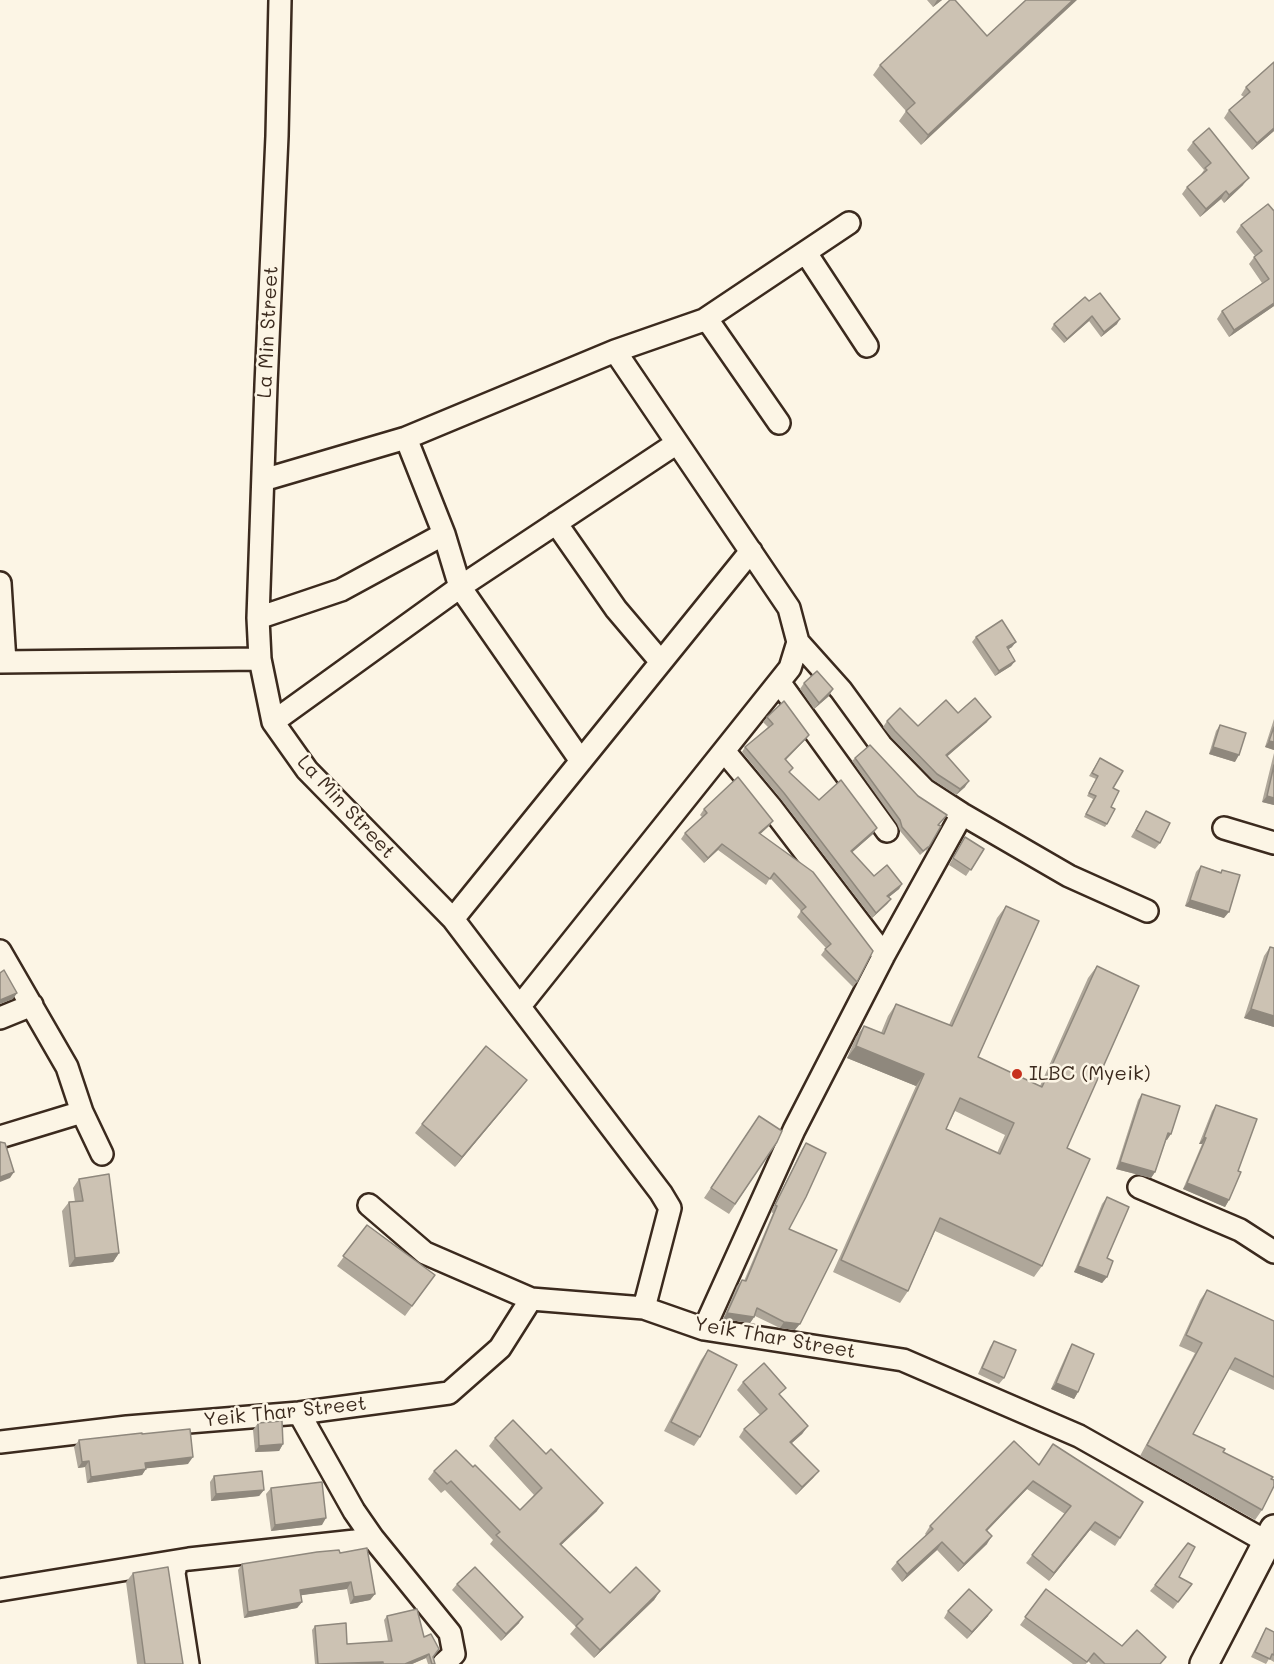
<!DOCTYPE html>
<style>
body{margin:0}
canvas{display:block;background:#fcf5e5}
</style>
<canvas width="1274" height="1664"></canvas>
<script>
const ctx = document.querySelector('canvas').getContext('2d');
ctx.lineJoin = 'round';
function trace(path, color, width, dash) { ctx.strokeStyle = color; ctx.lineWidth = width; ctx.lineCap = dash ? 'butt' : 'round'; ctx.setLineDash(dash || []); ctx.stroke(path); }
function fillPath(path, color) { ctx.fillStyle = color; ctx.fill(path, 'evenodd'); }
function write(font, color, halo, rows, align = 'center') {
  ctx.font = font + ' Mali,sans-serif'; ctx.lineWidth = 5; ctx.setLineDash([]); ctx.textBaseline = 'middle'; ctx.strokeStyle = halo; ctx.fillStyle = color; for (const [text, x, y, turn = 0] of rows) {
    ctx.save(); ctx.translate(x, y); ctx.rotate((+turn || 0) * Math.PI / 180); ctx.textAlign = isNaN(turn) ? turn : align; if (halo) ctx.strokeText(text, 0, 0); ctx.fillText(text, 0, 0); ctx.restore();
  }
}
const minor = new Path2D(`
 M280,0l-3,136 -11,249 -8,233 2,41 13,63 34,48 146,149 208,274 9,15 -26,100
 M806,253l61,93
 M704,320l7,5 68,98
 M406,438l38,96 16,53 217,-144
 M263,480l143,-42 209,-87 89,-31 145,-97
 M556,523l60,86 45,53
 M0,583l5,79
 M258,618l83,-28 103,-56
 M798,642l43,48 40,55 44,45 37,24 107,62 78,35
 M0,662l260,-3
 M779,682l108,149
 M273,722l187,-135 121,174
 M724,751l46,55 114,149
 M1224,828l50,15
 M453,919l298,-368
 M0,951l67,116 15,45 20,42
 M520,1006l270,-338 8,-26 -9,-34 -174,-257
 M0,1018l32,-13
 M0,1137l82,-25
 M1139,1187l101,43 34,22
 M369,1205l56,48 106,46
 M704,1329l90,-199 90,-175 78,-141
 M299,1413l55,98 18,26 78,96 4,21 -11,10
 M0,1442l127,-15 172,-14 150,-20 51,-45 31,-49 113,9 60,21 199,31 176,76 188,106
 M177,1562l-3,11 14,91
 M0,1590l189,-31 166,-18 17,-4`);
const major = new Path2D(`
 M1204,1664l70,-135`);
const wall = new Path2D(`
 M927,0h15l-9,7z
 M1026,0l-105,145 -22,-24 7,-10 -33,-36 7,-10 107,-29z
 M1274,62v69l-22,19 -28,-32 5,-8 15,-13 -3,-2 5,-8z
 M1193,142l50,43 -19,18 -3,-4 -21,18 -18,-23 5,-7 13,-11 4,-6 -17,-20z
 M1274,211v95l-45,31 -12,-18 5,-8 40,-28 -13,-19 6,-8 -19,-24 5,-7z
 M1089,301l28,23 -16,13 -12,-16 -25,22 -13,-14 3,-5z
 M976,637l36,10 -4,2 7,12 -4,5 -16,10 -23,-34z
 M804,683l25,13 -15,13 -14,-20z
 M958,713l29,9 -40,34 18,31 -9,8 -23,-15 -42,-43 -8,-10 4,-6 31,5z
 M767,717l42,18 -4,5 -19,20 3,13 30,27 54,34 -21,18 22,24 28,8 -3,5 -10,8 2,2 -4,5 -15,14 -92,-120 -38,-46 3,-5 23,-20 -5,-5z
 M1274,719v31l-9,-3z
 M1220,725l15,37 -26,-8 7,-23z
 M1274,753v52l-12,-3z
 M855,758l63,38 27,22 -7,7 -9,22 -2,4 -1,-1 -6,5 -20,-24 -3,-7 -45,-63z
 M1100,758l13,30 -2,19 -4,17 -2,3 -21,-10 9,-18 -6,-3 9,-17 -7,-3z
 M704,809l69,12 -4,5 -9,8 97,148 -4,5 -32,-32 5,-7 -29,-31 4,-6 -31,-33 -4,7 -48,-35 -14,13 -23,-24 4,-6 17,-16 -2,-2z
 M1146,811l14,32 -5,6 -24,-12z
 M965,837l19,12 -18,27 -17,-11z
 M1201,866l20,6 1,-2 2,48 -39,-12 11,-34z
 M1006,906l-28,151 62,29 48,-108 9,-12 -30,182 -25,118 -8,11 -99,-46 -27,60 -8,12 -67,-31 83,-186 -69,-28 9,-21 8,-11 17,7 7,-17 8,-12 53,21 48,-107zM955,1111l50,24 -8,18 -51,-24z
 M1270,947l4,80 -30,-9 20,-62z
 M527,1080l-7,9 -65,78 -40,-34 7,-9z
 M1142,1094l25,46h-1l-11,32 -4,6 -35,-9 22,-69z
 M1216,1105l22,66 -9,29 -4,7 -42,-18 19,-45h-3l13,-33z
 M759,1116l18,26 -48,72 -25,-16z
 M806,1143l-17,86 6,101 -15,-2 -25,-12 -5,7 -27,-4 14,-33 5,-6 2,1 29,-68 -2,-1 31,-63z
 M79,1179l40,74 -6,9 -44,5 -7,-56 7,-9h6l-2,-14z
 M1107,1197v80l-5,6 -28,-11 28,-68z
 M367,1225l68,50 -30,41 -68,-50z
 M1207,1290l67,31v69l-45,-21 -36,65 78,45 -9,31 -7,10 -115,-64 55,-103 -16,-7 21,-46z
 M994,1341l10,37 -5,6 -21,-10 12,-27z
 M1072,1344l6,48 -4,7 -23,-10 17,-38z
 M708,1350l-8,87 -6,9 -30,-15 37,-71z
 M743,1382l37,14 28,30 -6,8 -10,9 27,28 -6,7 -17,17 -57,-58 5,-8 16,-14 -23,-25z
 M258,1423l25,21 -4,7 -24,1 -2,-22z
 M142,1434l46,30 -42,4 -4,7 -55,8 -2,-16 -7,1 -4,-21 5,-7z
 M495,1438l102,73 -36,34 49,48 50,-2 -6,9 -60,58 -24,-24 6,-7 -86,-83 3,-4 -48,-50 -4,3 -13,-14 6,-8 39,-4 47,43 14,-15 -45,-49z
 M1039,1465l104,37 -28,44 -25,-16 -41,51 -23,-18 39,-49 -38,-25 -40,42v13l-29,28 -21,-22 -35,32 -11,-13 6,-7 29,-27 -1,-1 5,-8z
 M214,1476l50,14 -5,6 -48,5 -1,-19z
 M271,1488l51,37 -51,6 -5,-37z
 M340,1553l35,41 -5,6 -20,4 -3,-15 -46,6 1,7 -5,6 -53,10 -6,-48 4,-6z
 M133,1573l50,91h-46l-11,-82z
 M1179,1577l13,7 -19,25 -23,-18 5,-6z
 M457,1584l62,39 -18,18 -49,-51z
 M1046,1589l76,57 39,18h-70l-3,-3 -2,3h-13l-53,-39z
 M948,1611l40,5 -21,23 -23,-21z
 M387,1616l37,21 9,20 2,7h-7l-2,-6 -14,6h-97l-3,-34 3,-4 32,18 41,-3 -4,-21z
 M1266,1628l8,4v30l-5,-3 -3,5 -15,-7 12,-24z`);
const shadedWall = new Path2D(`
 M937,0h5l-9,7z
 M1073,0h4l-156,145 7,-10z
 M1274,128v3l-22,19 5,-7z
 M1249,178l-6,7 -19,18 5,-8z
 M1226,191l-5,8 -21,18 6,-8z
 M1274,303v3l-45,31 5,-7z
 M1092,316l-3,5 -25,22 3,-4z
 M1120,319l-3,5 -16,13 3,-5z
 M1016,642l-4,5 -9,6 4,-6z
 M1015,661l-4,5 -16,10 4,-5z
 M833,689l-4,7 -15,13 5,-6z
 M991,717l-4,5 -45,39 4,-6z
 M809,735l-4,5 -24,24 4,-5z
 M1269,741l5,1v8l-9,-3z
 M1213,747l26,8 -4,7 -26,-8z
 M969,781l-4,6 -9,8 4,-6z
 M1267,796l7,2v7l-12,-3z
 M773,821l-4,5 -14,13 4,-6z
 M877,828l-4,6 -25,22 3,-5z
 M722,844l-4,6 -14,13 4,-5z
 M902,884l-3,5 -15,12 3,-5z
 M891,899l-4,5 -15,14 4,-5z
 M1190,900l39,12 -5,6 -39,-12z
 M17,993l-4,6 -13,5v-4z
 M1251,1009l23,7v11l-30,-9z
 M856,1046l68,28 -8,12 -69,-28z
 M527,1080l-7,9 -65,78 7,-10z
 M1168,1133l3,1 -4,6 -4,-1z
 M1204,1137l2,1 -4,6h-3z
 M1120,1162l35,10 -4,6 -35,-9z
 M14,1172l-4,6 -10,4v-5z
 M1187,1183l42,17 -4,7 -42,-18z
 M119,1253l-6,9 -44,5 6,-9z
 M1078,1266l29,11 -5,6 -28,-11z
 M727,1313l27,4 -4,6 -27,-4z
 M784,1322l16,2 -5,6 -15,-2z
 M1056,1383l22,9 -4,7 -23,-10z
 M808,1426l-6,8 -17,15 5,-7z
 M283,1444l-4,7 -24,1 4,-6z
 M193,1457l-5,7 -47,5 4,-6z
 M89,1461l-4,6 -7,1 4,-6z
 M146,1469l-4,6 -55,8 4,-6z
 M819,1471l-6,7 -17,17 6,-8z
 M1033,1481l-6,8 -46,48 5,-7z
 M264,1490l-5,6 -48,5 5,-7z
 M603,1503l-6,8 -43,41 6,-8z
 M326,1518l-4,7 -51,6 4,-6z
 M1095,1522l-5,8 -41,51 5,-8z
 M992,1536l-5,8 -29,28 6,-8z
 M942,1542l-5,8 -35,32 5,-8z
 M351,1582l-4,7 -51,7 4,-6z
 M660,1591l-6,9 -60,58 6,-8z
 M375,1594l-5,6 -20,4 4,-7z
 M302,1602l-5,6 -53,10 4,-6z
 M992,1610l-4,6 -21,23 5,-7z
 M523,1617l-4,6 -18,18 5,-7z
 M429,1654l-3,4 -14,6h-7z
 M383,1662l-1,2h-41z`);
const building = new Path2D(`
 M950,0h5l32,36 39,-36h47l-145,135 -22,-24 9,-8 -35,-38z
 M1274,62v66l-17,15 -28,-33 21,-18 -4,-5z
 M1209,128l40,50 -20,17 -3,-4 -20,18 -19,-22 20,-17 -2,-2 6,-5 -18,-21z
 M1268,204l6,7v92l-40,27 -12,-19 47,-32 -15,-22 8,-6 -21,-26z
 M1100,293l20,26 -16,13 -12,-16 -25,23 -13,-15 31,-27 4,4z
 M1002,620l14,22 -9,5 8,14 -16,10 -23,-34z
 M817,671l16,18 -14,14 -15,-20z
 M975,698l16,19 -45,38 23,26 -9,8 -23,-15 -42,-43 -8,-10 13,-13 18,18 28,-26 12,13z
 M784,701l25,34 -24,24 8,9 -4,4 30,28 22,-20 36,48 -26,23 23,25 13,-11 15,19 -15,12 4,3 -15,14 -92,-120 -39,-46 28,-23 -6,-7z
 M1220,725l26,8 -7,22 -26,-8z
 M1274,727v15l-5,-1z
 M870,745l48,51 29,19 -9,10 3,1 -12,21h-1l-5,4 -21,-24 -2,-7 -45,-62z
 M1100,758l23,13 -10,17 6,3 -8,16 4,2 -8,15 -21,-10 10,-18 -7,-3 9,-17 -6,-3z
 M1274,765v33l-7,-2z
 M738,777l35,44 -14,12 54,39 60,79 -16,31 -32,-33 6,-5 -30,-33 5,-4 -32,-34 -4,6 -48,-35 -14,14 -23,-25 22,-20 -3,-4z
 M1146,811l24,12 -10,20 -24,-13z
 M965,837l19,12 -13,21 -18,-12z
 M1201,866l20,7 1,-3 18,5 -11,37 -39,-12z
 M1006,906l33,15 -61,136 64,30 55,-121 42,20 -72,162 23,11 -48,107 -102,-48 -32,73 -67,-31 83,-186 -68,-28 8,-20 20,8 12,-30 56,22zM960,1098l54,25 -14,31 -54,-25z
 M1270,947l4,1v68l-23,-7z
 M4,970l13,23 -17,7v-27z
 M486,1046l41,34 -65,77 -40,-33z
 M1142,1094l38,12 -9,28 -3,-1 -13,39 -35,-10z
 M1216,1105l41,14 -19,52 3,1 -12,28 -42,-17 19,-45 -2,-1z
 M759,1116l23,15 -5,11 -42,62 -24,-16z
 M0,1142l5,1 9,29 -14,5z
 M806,1143l20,10 -20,44 -17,32 48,21 -37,74 -16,-2 -27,-14 -3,9 -27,-4 15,-33 4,1 31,-75 -2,-1z
 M109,1174l10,79 -44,5 -6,-56 14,-1 -4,-22z
 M1107,1197l22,10 -22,51 6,3 -6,16 -29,-11z
 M367,1225l68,50 -23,31 -69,-50z
 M1207,1290l67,31v56l-39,-19 -42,76 32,15 -2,3 50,25 -2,2 3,1v6l-12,24 -115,-65 55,-102 -16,-8z
 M994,1341l22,9 -12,28 -22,-10z
 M1072,1344l22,10 -16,38 -22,-9z
 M708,1350l29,15 -37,72 -29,-15z
 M764,1363l22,25 -7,6 29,32 -18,16 29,29 -17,16 -58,-58 23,-20 -24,-27z
 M513,1420l33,34 5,-5 52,54 -43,41 50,49 26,-26 24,24 -60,59 -24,-24 7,-7 -87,-84 4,-3 -49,-51 -4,3 -13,-13 22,-21 17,17 2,-2 45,45 22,-22 -47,-50z
 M282,1421l1,23 -24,2 -1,-23z
 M190,1429l3,28 -48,6 1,6 -55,8 -2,-16 -7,1 -3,-22 63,-7v1z
 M1014,1441l25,24 14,-21 90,58 -23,36 -25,-16 -41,51 -22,-18 39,-49 -38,-25 -47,49 6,6 -28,28 -22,-22 -35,32 -10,-12 36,-33 -3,-3z
 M262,1471l2,19 -48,4 -2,-18z
 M322,1482l4,36 -51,7 -4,-37z
 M1188,1543l7,4 -16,30 13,7 -14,18 -23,-17z
 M367,1548l8,46 -21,3 -3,-15 -51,8 2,12 -54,10 -6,-48 75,-12 22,-2 1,3z
 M168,1567l15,97h-38l-12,-91z
 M475,1567l48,50 -17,17 -49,-50z
 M969,1589l23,21 -20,22 -24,-21z
 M1046,1589l76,57 15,-16 29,27 -6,7h-55l-11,-11 -7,9 -62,-45z
 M417,1609l7,28 7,-3 8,15 -6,8 2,7h-3l-3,-10 -24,10h-22v-2l-65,2 -3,-38 31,-3 1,21 45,-3 -5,-25z
 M1266,1628l8,4v23l-2,-1 -2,5 -15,-7z`);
const markers = [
 [1017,1074,6,"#c8321e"]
];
const streetNames = [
 ["La Min Street",268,332,-87],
 ["La Min Street",346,807,47],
 ["Yeik Thar Street",775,1338,10],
 ["Yeik Thar Street",285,1412,-6]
];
const poiNames = [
 ["ILBC (Myeik)",1029,1074]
];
trace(minor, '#3b2a1e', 26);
trace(major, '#3b2a1e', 32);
trace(minor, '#fcf5e5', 21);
trace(major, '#fcf5e5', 27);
fillPath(wall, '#afa79a');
fillPath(shadedWall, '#8f887d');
fillPath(building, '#ccc2b3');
trace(building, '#8f887d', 1.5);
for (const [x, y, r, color] of markers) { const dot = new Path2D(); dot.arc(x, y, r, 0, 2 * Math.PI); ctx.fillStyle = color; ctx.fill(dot); trace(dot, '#fcf5e5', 2); }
write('20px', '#3b2a1e', '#fcf5e5', streetNames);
write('20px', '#3b2a1e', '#fcf5e5', poiNames, 'left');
</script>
